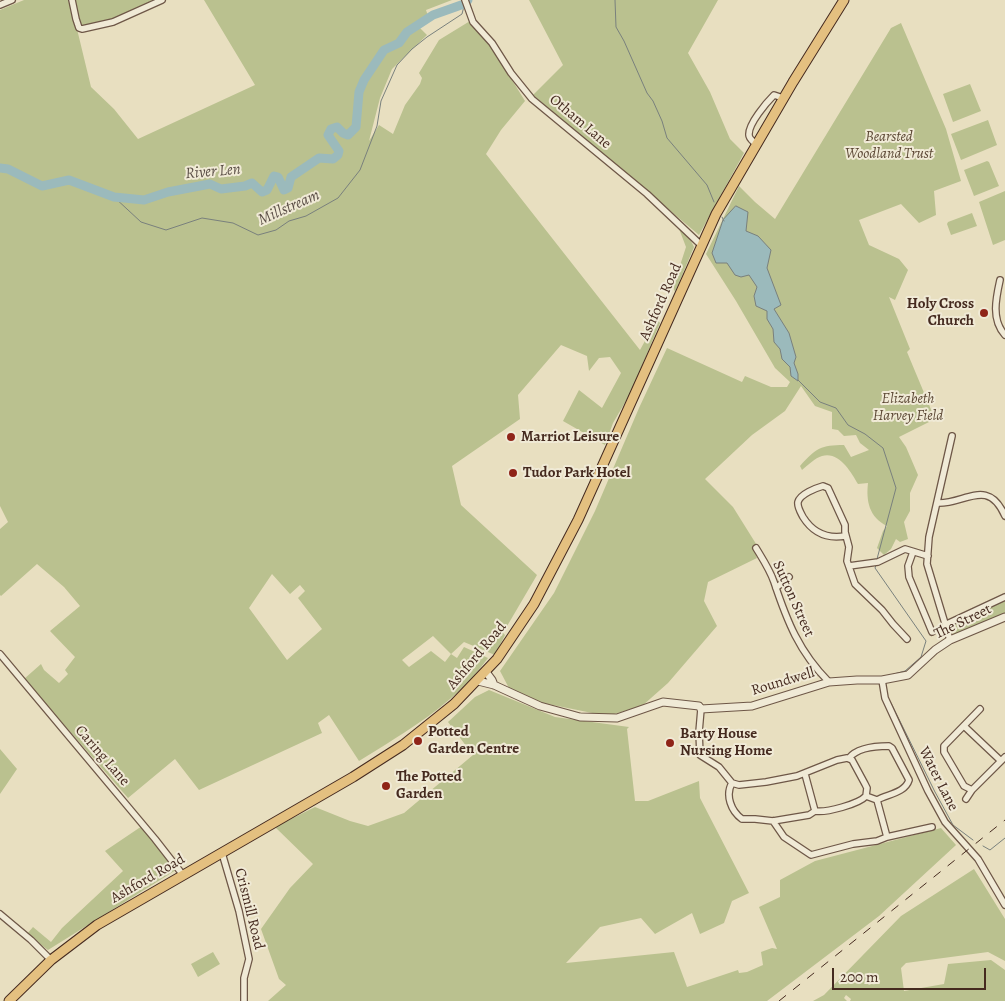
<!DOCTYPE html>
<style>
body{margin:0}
#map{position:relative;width:1005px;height:1001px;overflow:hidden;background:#e8dfc0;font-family:Alegreya,serif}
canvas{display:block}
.scale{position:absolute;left:832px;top:968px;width:154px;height:22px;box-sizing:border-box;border:2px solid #452a1f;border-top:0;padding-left:6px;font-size:15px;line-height:18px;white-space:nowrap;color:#452a1f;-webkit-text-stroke:4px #f0ead6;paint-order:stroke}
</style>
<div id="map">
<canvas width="1005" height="1001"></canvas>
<div class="scale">200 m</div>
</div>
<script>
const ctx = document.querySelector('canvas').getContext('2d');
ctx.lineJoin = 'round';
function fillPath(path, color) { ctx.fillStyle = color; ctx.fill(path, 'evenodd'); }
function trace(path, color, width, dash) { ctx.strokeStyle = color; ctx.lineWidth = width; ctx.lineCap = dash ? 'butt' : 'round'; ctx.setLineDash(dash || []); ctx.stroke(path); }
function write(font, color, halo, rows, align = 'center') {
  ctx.font = font + ' Alegreya,serif'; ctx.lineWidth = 4; ctx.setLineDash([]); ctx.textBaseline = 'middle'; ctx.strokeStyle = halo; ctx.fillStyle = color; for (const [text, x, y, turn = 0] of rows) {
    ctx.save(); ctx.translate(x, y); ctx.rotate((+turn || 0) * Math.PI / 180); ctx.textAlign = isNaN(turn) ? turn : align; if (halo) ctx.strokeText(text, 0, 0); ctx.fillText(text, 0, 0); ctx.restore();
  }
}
const green = new Path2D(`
 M24,0h46l21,87 23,22 24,30 117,-54 -51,-85h248l-26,10 2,6 -12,8 11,11 -35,34 -12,29 -11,43 10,-16 14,9 12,-29 15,-21 2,-6 -3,-5 20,-33 31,-19 19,22 36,58 -24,29 -15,24 154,196 17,-31 3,4 -30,71 -17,29 -8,22 -42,-24 16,-31 23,18 19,-35 -11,-16 -11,1 -10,13 -2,-15 -26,-11 -43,50 2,24 -68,47 9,39 76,70 -34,58 2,2 -10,20 -31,-13 -13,12 6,4 7,-11 24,11c-34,47 -81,73 -129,103l-30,-46 -11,8 4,10 -123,57 -24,-31 -47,39 -104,-119 17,-15 3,6 15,13 9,-9 -3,-4 10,-13 -25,-26 30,-25 -16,-19 -27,-23 -36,32 -1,-1v-66l8,-7 -8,-16v-496zM272,574l18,20 10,-9 5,6 -7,7 24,31 -35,31 -38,-52zM433,636l18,18 -6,8 -14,-11 -22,16 -7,-7z
 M75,0h78l-40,20 -33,7z
 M529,0h189l-30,53 22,39 20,47 14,14 -45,82 -166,-140 30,-30z
 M901,23l45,106 15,52 -27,10 2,24 -17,8 -18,-19 -42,16 10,25 30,14 9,11 -13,30 -6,-3 21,52 -3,3 28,67 -36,18 7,10 12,28 -8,18v18l-6,11 4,17 -8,3 -4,-3 -5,10 -7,6 -7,-7 6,-17 4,-5c-18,-9 -21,-25 -19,-43l-10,1c-7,-12 -19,-33 -36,-28 -7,2 -14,9 -20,14l-2,-4c16,-18 21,-21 44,-21l7,12 18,-7 -9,-7 -4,-8 -12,1 -6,-6 -6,-1v-17l-17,-6 -14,-20 -16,25 -33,24 -47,44 28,28 25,40 -4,2 3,9 -49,24 -4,19 13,25 -49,57 -26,23 -35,10 -69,-14 -28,-12 -10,-19 54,-78 41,-82 44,-103 28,-60 75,34 3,-6 26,11h16l3,-5 -15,-14 -39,-67 -30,-47 33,-68 16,16 20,17 116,-191z
 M970,84l11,27 -28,11 -10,-28z
 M988,120l9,25 -36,15 -10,-26z
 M987,161l2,1 10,24 -25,10 -10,-26z
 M1005,191v49l-12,5 -14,-43z
 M972,213l5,13 -26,9 -4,-11 1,-2z
 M678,226l12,13 4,8 -19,45 -2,-5 13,-40z
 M1005,600v13l-48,21h-3l-4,-2v-7z
 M489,690l66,27 74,10 -2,2 8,72h13l51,-20 1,17 49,95 -17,8 -8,22 -24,11 -8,-21 -37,21 -14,-16 -41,9 -34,36 108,-11 13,35 51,-17 1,3 8,-1 16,-7 -2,-13 11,-4 5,1 -18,-42 21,-10v-17l35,-19 126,-33 15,17 -77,71 -112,85h-499l18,-16 -7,-6 -18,-50 29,-41 23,-24 -38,-37 40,-20 35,14 18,5 36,-13 69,-58 -25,-33 27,-25z
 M0,749l17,20 -17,25z
 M142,826l34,44 -128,80 -21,-16 6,-7 18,15 11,-14 61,-57 -18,-20z
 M974,869l31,50v42l-17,-9 -82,11 -5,5 3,23 40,-7 4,-20 43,-4 14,10v31h-155l1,-2 -5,-4 -2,3 3,3h-34l11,-6 77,-79z
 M213,952l7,12 -22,13 -7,-13z`);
const water = new Path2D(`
 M736,206l12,6 -2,19 12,5 13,14 -4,18 14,37 -7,4 15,24 7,24 -2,6 4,11v7l-7,-5 -1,-9 -8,-8 -2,-10 -6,-7 -1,-13 -6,-10v-8l-11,-5 -2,-10 3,-9 -8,-12 -8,2 -6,-2 -8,-12h-11l-4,-10 11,-33z`);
const stream = new Path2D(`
 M615,0l1,27 8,14 23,52 6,8 9,20 5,17 40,47 7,17
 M114,197l27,25 25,8 36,-12 31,5 25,12 18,-5 13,-9 17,-5 32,-18 22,-28 17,-44 4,-25 16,-36 15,-16 15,-12 35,-23 2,-8
 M722,217l2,4
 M798,380l22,22 16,6 12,17 17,9 18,14 13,40 -19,71
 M876,565l-1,3 51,73 -5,16 -16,14 -11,3
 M891,703l44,89 18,33 20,15
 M983,846l7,4 15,-12`);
const river = new Path2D(`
 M0,168l8,1 34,17 27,-6 45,17 30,3 24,-8 42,-8 11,5 24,-3 7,-3 10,9 5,-2 7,-14 4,1 6,13 4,-2 3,-11 28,-19 14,1 5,-4 1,-4 -11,-16 3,-6 6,-2 6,6 5,2 8,-8 3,-35 5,-12 20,-30 15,-7 8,-11 26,-17 31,-11 4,-4`);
const minor = new Path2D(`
 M72,0l4,19 3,9 3,1 31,-7 49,-22
 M465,0l8,22 19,21 19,30 21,26 115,95 54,51
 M0,5l12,-5
 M756,144c-3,-3 -7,-5 -7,-9 -1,-11 18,-33 25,-40l9,3
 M1000,280c-4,18 -9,40 5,55
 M938,503c27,1 50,-26 67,13
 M845,536c-18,3 -32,-3 -42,-19 -2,-4 -6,-10 -5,-15 2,-8 18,-14 25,-16l5,2 17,37v7l4,15 -2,14 8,23 27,26 11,14 14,15
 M756,548c6,10 14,22 18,34 13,39 25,70 55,100
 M913,552l-5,14 1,11 23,55
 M849,566l29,-4 27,-13 23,7
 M776,588l13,-11
 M947,624l58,-27
 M950,640l-23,-76 2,-27 23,-101
 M0,654l155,185 28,36
 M882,680l3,18 43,93 17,31 33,37 27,46
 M701,709l-2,23 1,23 19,12 13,16 7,2 27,-3 31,-6 40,-16 10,-2 5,2 13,24 2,4 -1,8c-7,8 -40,17 -51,15l-10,-37
 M980,709l-36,37v6l20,34 8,4 33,-33
 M964,726l37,35
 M849,758c8,-10 27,-12 40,-12l3,2 17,32c-4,13 -21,14 -32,20l-11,-4
 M732,783c-7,12 -1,28 10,36h13l18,2 36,-6 6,-4
 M966,799l6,-9
 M877,800l10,37 45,-10
 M773,821l11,16 27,18 42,-11 24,-3 10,-4
 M222,853l17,58 10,48 -5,19v23
 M0,914l31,26 20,20`);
const tertiary = new Path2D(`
 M486,672l6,8 2,5
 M478,681l16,4 46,21 40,11 37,1 46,-16 36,4 2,3 51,-3 77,-24 28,-2h25l26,-5 27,-25 15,-10 55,-23`);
const primary = new Path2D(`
 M9,1001l42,-41 46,-35 256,-148 50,-32 51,-41 43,-45 37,-55 44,-84 138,-306 77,-132 51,-82`);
const rail = new Path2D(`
 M779,1001l226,-181`);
const markers = [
 [984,313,5,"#8f2418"],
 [511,437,5,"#8f2418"],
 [513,473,5,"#8f2418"],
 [418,741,5,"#8f2418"],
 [670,743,5,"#8f2418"],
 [386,786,5,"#8f2418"]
];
const streetNames = [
 ["Otham Lane",580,122,40],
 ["Ashford Road",661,302,-66],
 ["Sutton Street",793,599,66],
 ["The Street",963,622,-26],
 ["Ashford Road",477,656,-50],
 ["Roundwell",783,682,-17],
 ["Caring Lane",102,756,49],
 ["Water Lane",938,779,63],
 ["Ashford Road",148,879,-30],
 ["Crismill Road",249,909,76]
];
const parkNames = [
 ["Bearsted",889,137],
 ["Woodland Trust",889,154],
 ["Elizabeth",908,399],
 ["Harvey Field",908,416]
];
const poiNames = [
 ["Holy Cross",974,304,"right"],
 ["Church",974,321,"right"],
 ["Marriot Leisure",521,437],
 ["Tudor Park Hotel",523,473],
 ["Potted",428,732],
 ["Garden Centre",428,749],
 ["Barty House",680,734],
 ["Nursing Home",680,751],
 ["The Potted",396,777],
 ["Garden",396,794]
];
const waterNames = [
 ["River Len",213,172,-5],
 ["Millstream",289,208,-24]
];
fillPath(green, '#bac18f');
fillPath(water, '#9bbabc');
trace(water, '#79807d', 1);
trace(stream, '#79807d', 1);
trace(river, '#9bbabc', 9);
trace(minor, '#6e5747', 8);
trace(tertiary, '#6e5747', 9);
trace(primary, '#452a1f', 11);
trace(minor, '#f0ead6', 5.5);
trace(tertiary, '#f0ead6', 7);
trace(primary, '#e4c080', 9);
trace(rail, '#452a1f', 1, [9, 9]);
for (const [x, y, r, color] of markers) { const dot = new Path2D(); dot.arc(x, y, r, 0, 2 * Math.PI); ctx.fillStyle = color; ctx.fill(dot); trace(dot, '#f0ead6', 2); }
write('15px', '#452a1f', '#f0ead6', streetNames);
write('italic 15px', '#5c4835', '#f0ead6', parkNames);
write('bold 15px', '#452a1f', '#f0ead6', poiNames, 'left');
write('italic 16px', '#5a4e46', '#f0ead6', waterNames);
</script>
